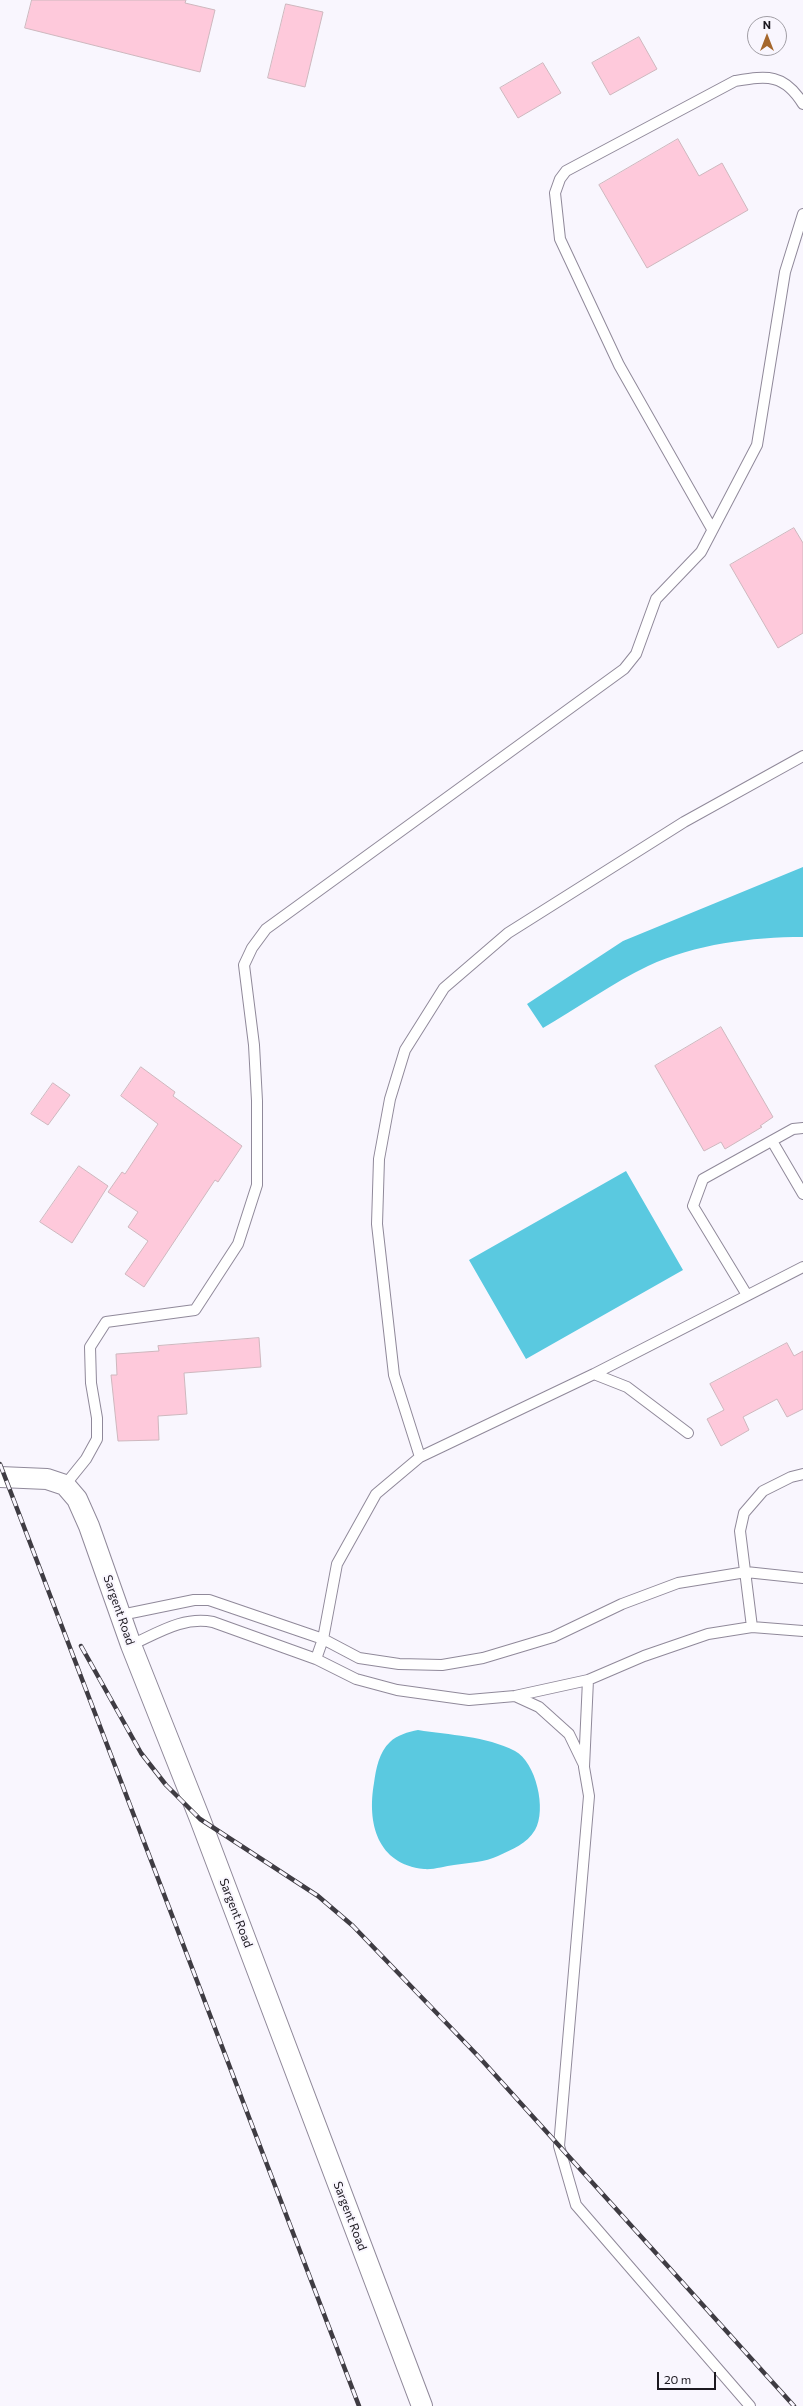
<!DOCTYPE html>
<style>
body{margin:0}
#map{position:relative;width:803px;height:2406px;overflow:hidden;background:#f9f6fe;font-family:Commissioner,sans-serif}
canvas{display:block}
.north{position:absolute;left:747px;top:16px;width:40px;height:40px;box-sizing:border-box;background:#f9f6fe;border:1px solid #a19ea5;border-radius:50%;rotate:0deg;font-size:11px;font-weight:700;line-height:16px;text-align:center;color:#1c1920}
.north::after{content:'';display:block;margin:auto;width:14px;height:18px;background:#a5672d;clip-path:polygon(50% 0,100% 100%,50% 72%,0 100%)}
.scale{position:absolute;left:657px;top:2372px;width:59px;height:18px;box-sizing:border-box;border:2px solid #1c1920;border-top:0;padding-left:5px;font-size:12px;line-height:14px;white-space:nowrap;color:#1c1920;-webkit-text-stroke:3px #f9f6fe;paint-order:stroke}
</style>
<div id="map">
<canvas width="803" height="2406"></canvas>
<div class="north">N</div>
<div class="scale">20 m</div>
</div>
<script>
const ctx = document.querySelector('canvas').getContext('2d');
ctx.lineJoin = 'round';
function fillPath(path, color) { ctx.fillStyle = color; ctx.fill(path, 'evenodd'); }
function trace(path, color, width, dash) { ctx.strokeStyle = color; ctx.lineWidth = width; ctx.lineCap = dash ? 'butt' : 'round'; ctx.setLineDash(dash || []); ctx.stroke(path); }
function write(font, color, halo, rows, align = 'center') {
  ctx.font = font + ' Commissioner,sans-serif'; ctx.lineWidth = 4; ctx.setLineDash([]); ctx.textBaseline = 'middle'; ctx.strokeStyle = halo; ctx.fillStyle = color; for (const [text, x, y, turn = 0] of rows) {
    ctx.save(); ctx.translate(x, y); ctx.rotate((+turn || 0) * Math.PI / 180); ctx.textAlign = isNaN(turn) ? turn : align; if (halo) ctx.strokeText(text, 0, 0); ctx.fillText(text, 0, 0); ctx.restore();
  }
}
const water = new Path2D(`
 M803,867v70c-51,0 -108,7 -155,29 -34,16 -72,43 -105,62l-16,-24 96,-63z
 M626,1171l57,99 -157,89 -57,-99z
 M418,1730c31,5 68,6 97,21 21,11 32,59 20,79 -8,14 -23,19 -37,26 -13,6 -29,7 -44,9 -9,1 -21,5 -30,4 -47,-5 -57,-46 -50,-86 2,-14 5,-31 16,-41 7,-7 18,-10 28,-12z`);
const building = new Path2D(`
 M32,0h154l-1,3 30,7 -15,62 -175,-44z
 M286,4l37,8 -18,75 -37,-9z
 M639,37l18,32 -47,26 -18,-32z
 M543,63l18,30 -43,25 -18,-30z
 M678,139l21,37 23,-13 26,47 -101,58 -48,-83z
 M794,528l9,15v90l-25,15 -48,-83z
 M721,1027l52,90 -13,9 2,1 -37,22 -4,-7 -17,9 -49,-85z
 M141,1067l34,25 -2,4 69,50 -24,36 -3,-2 -71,107 -19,-13 23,-33 -20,-14 10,-15 -30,-20 14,-20 3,2 33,-50 -37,-28z
 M53,1083l17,12 -22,30 -17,-11z
 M79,1166l29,20 -36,57 -32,-21z
 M259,1338l2,29 -77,6 3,41 -29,2 1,24 -41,1 -7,-66h6l-1,-21 43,-3 -1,-5z
 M787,1343l7,13 9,-5v58l-16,8 -10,-18 -34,18 6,13 -28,16 -14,-27 17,-9 -14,-26z`);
const lane = new Path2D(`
 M712,529l-93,-164 -59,-126 -5,-46 5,-14 6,-8 169,-90c32,-5 49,-8 68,23
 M772,1141l31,53
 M747,1295l-54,-89 10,-27 90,-50 10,-1
 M594,1374l33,13 61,46
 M420,1457l-26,-82 -17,-151 2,-65 11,-60 15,-49 39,-62 64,-55 176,-111 119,-66
 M65,1485l21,-26 11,-20v-21l-6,-35 -1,-36 16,-25 89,-12 43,-66 19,-59v-84l-3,-56 -10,-80 8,-17 14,-19 358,-260 12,-15 20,-55 45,-47 56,-107 28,-173 18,-58
 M121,1615l73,-15h15l114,39 36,19 40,6 43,1 41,-7 70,-21 69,-33 56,-21 68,-11 57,6
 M752,1627l-12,-96 4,-18 19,-22 28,-14 12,-3
 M131,1645c27,-12 52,-29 82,-23l103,37 40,20 41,11 72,10 46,-4 73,-16 56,-24 64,-22 44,-7 51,4
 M316,1659l7,-20 14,-75 39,-70 44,-37 174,-83 209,-107
 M588,1680l-4,87 5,29 -30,350 17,59 174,201
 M515,1696l24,11 30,27 15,31`);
const street = new Path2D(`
 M0,1477l47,2 18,6 12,14 12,27 42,119 69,174 222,587`);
const rail = new Path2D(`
 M0,1464l359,942
 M81,1646l60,107 25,32 34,34 118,77 35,30 126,131 315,349`);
const streetNames = [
 ["Sargent Road",119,1610,71],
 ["Sargent Road",236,1913,69],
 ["Sargent Road",350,2216,69]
];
fillPath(water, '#5ac9e0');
fillPath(building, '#fec9db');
trace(building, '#ceb7be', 1);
trace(lane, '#90899a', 12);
trace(street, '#90899a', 22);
trace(lane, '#fff', 10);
trace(street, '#fff', 20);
trace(rail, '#3f3c43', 4.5);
trace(rail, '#f9f6fe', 3, [9]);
write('12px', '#1c1920', '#f9f6fe', streetNames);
</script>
